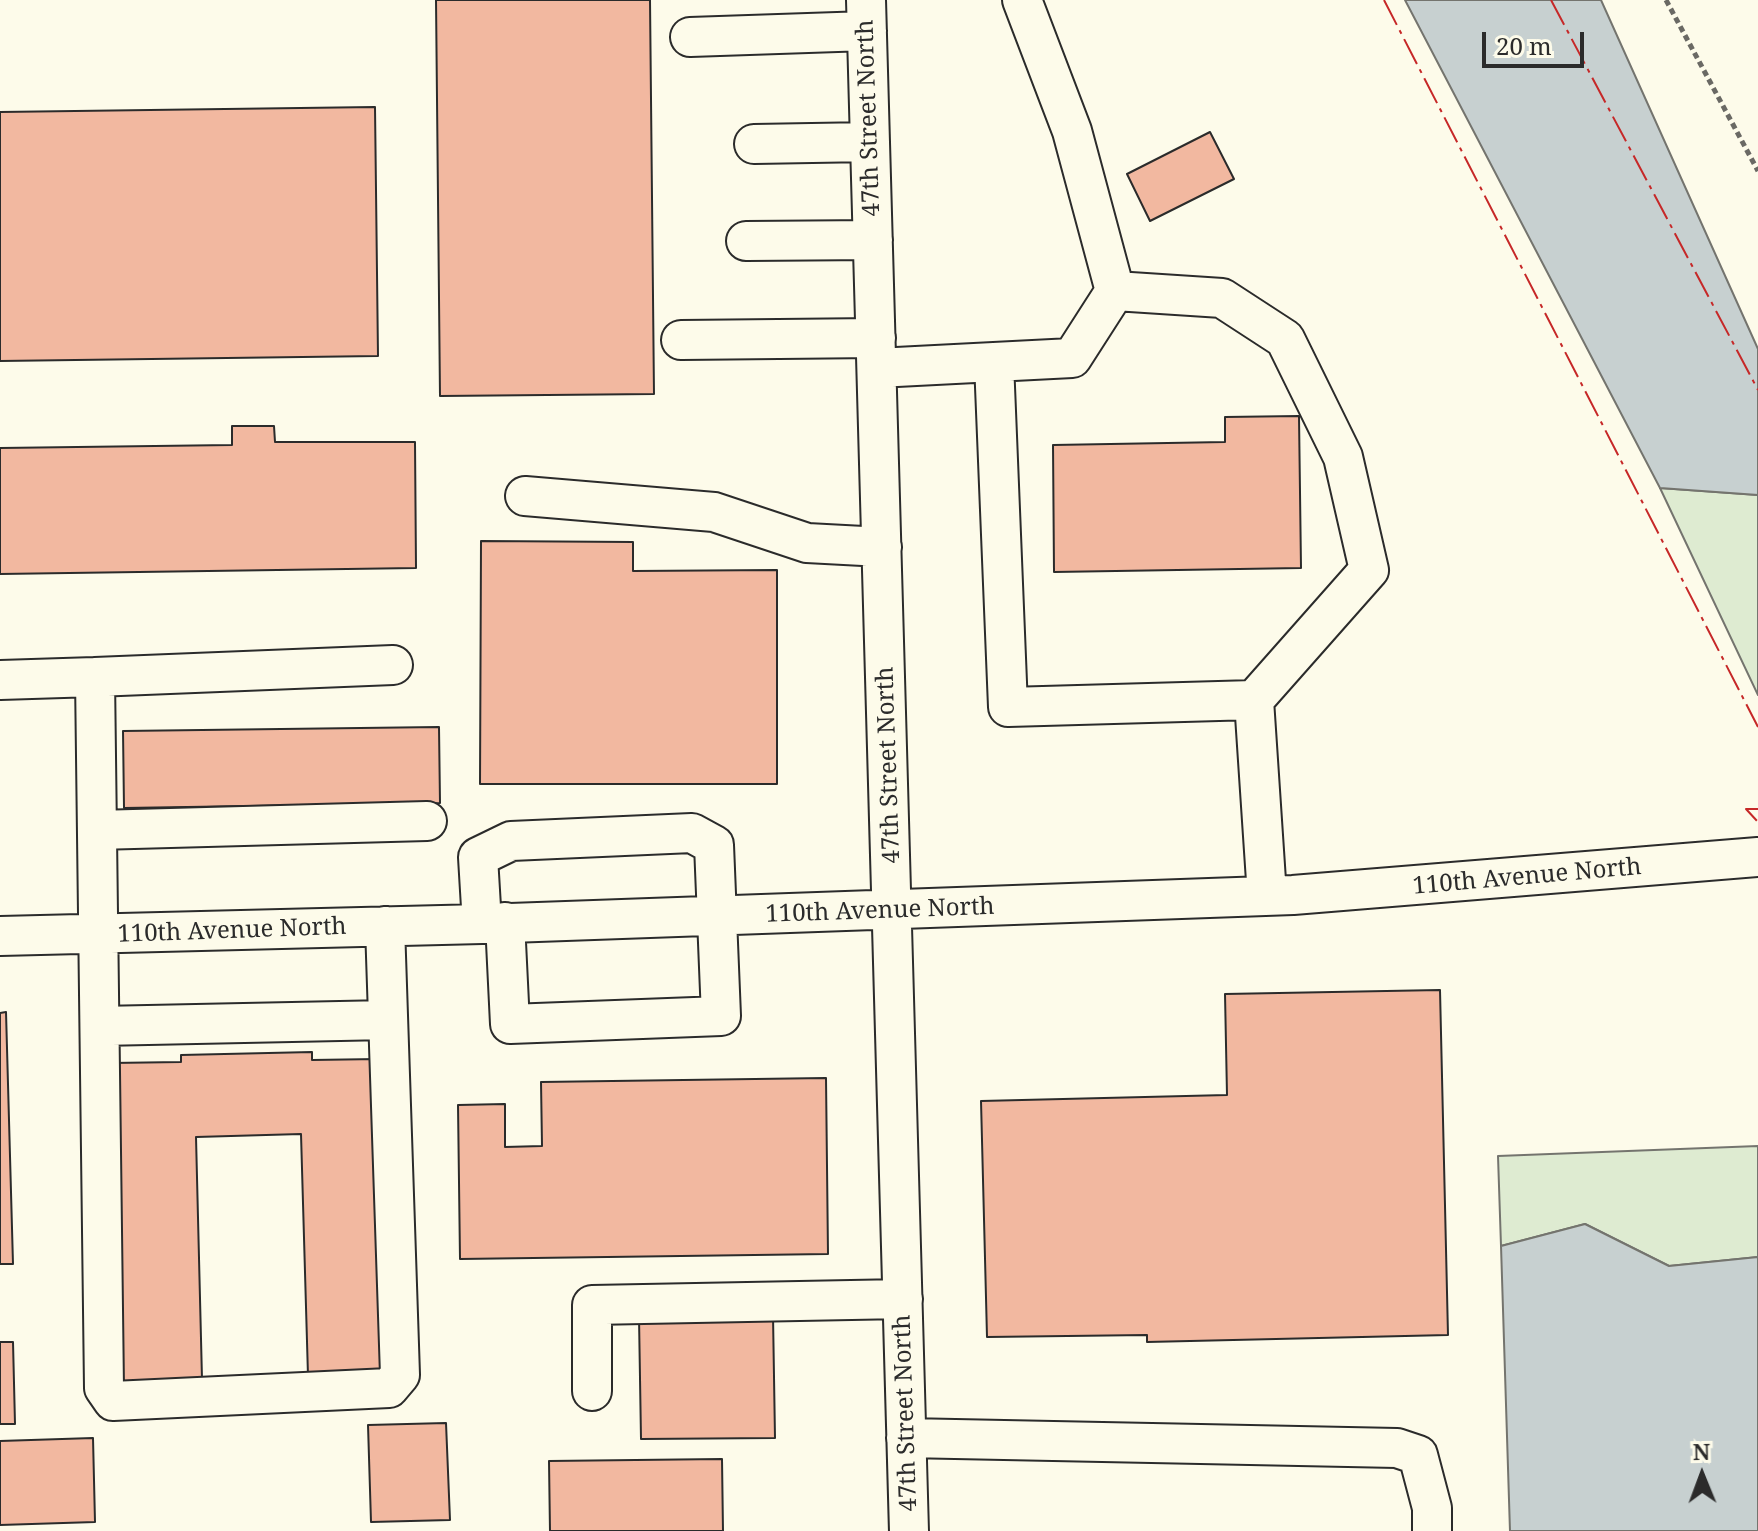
<!DOCTYPE html>
<style>
body{margin:0}
#map{position:relative;width:1758px;height:1531px;overflow:hidden;background:#fdfbea;font-family:"Noto Serif",serif}
canvas{display:block}
.north{position:absolute;left:1662px;top:1435px;width:80px;height:80px;-webkit-text-stroke:6px #fdfbea;paint-order:stroke;rotate:359deg;font-size:22px;font-weight:700;line-height:32px;text-align:center;color:#2b2b2b}
.north::after{content:'';display:block;margin:auto;width:28px;height:36px;background:#2b2b2b;clip-path:polygon(50% 0,100% 100%,50% 72%,0 100%)}
.scale{position:absolute;left:1482px;top:32px;width:102px;height:36px;box-sizing:border-box;border:4px solid #2b2b2b;border-top:0;padding-left:10px;font-size:24px;line-height:28px;white-space:nowrap;color:#2b2b2b;-webkit-text-stroke:6px #fdfbea;paint-order:stroke}
</style>
<div id="map">
<canvas width="1758" height="1531"></canvas>
<div class="north">N</div>
<div class="scale">20 m</div>
</div>
<script>
const ctx = document.querySelector('canvas').getContext('2d');
ctx.lineJoin = 'round';
function fillPath(path, color) { ctx.fillStyle = color; ctx.fill(path, 'evenodd'); }
function trace(path, color, width, dash) { ctx.strokeStyle = color; ctx.lineWidth = width; ctx.lineCap = dash ? 'butt' : 'round'; ctx.setLineDash(dash || []); ctx.stroke(path); }
function write(font, color, halo, rows, align = 'center') {
  ctx.font = font + ' "Noto Serif",serif'; ctx.lineWidth = 6; ctx.setLineDash([]); ctx.textBaseline = 'middle'; ctx.strokeStyle = halo; ctx.fillStyle = color; for (const [text, x, y, turn = 0] of rows) {
    ctx.save(); ctx.translate(x, y); ctx.rotate((+turn || 0) * Math.PI / 180); ctx.textAlign = isNaN(turn) ? turn : align; if (halo) ctx.strokeText(text, 0, 0); ctx.fillText(text, 0, 0); ctx.restore();
  }
}
const green = new Path2D(`
 M1660,488l98,7v200z
 M1758,1146v111l-89,9 -84,-42 -84,22 -3,-90z`);
const water = new Path2D(`
 M1405,0h196l157,349v146l-98,-7z
 M1585,1224l84,42 89,-9v274h-248l-9,-285z`);
const building = new Path2D(`
 M436,0h214l4,394 -214,2z
 M375,107l3,249 -378,5v-249z
 M1210,132l24,47 -84,42 -23,-47z
 M1299,416l2,152 -247,4 -1,-127 172,-3v-25z
 M232,426h42l1,16h140l1,126 -416,6v-126l232,-3z
 M481,541l152,1v29l144,-1v214h-297z
 M439,727l1,76 -316,5 -1,-77z
 M1440,990l8,345 -301,7v-7l-160,2 -6,-236 246,-6 -2,-101z
 M6,1012l7,252h-13v-251z
 M312,1052v8l66,-1 8,315 -78,2 -7,-242 -105,3 6,242 -82,3 -9,-319 70,-1v-7z
 M826,1078l2,176 -368,5 -2,-154 47,-1v43l37,-1 -1,-64z
 M773,1315l2,123 -134,1 -2,-122z
 M0,1342h13l2,82h-15z
 M446,1423l4,97 -79,2 -3,-97z
 M93,1438l2,84 -95,3v-84z
 M722,1459l1,72h-173l-1,-70z`);
const path = new Path2D(`
 M1666,0l92,171`);
const minor = new Path2D(`
 M866,0l43,1531
 M690,37l177,-6
 M754,144l116,-2
 M746,241l127,-1
 M1115,291l107,7 63,41 58,118 26,113 -115,130
 M681,340l195,-2
 M994,362l14,345 246,-7 13,196
 M877,368l195,-10 43,-67 -43,-160 -50,-131
 M525,496l189,16 93,31 75,4
 M95,677l298,-12
 M0,680l95,-3 9,711 9,13 276,-13 11,-13 -15,-449
 M97,830l330,-9
 M482,924l-4,-67 33,-16 181,-8 22,12 7,171 -211,8 -5,-102
 M0,936l482,-12 811,-29 465,-38
 M100,1026l288,-6
 M592,1391v-86l311,-6
 M906,1438l491,10 21,7 14,53v23`);
const power = new Path2D(`
 M1384,0l374,727
 M1551,0l207,390
 M1758,809h-12l12,13`);
const streetNames = [
 ["47th Street North",869,118,-92],
 ["47th Street North",889,765,-92],
 ["110th Avenue North",1527,877,-5],
 ["110th Avenue North",880,911,-2],
 ["110th Avenue North",232,931,-2],
 ["47th Street North",906,1413,-92]
];
fillPath(green, '#deebd1');
trace(green, '#74746e', 2);
fillPath(water, '#c7d0d0');
trace(water, '#74746e', 2);
fillPath(building, '#f2b8a0');
trace(building, '#2b2b2b', 2);
trace(minor, '#2b2b2b', 42);
trace(path, '#6a6964', 5, [6, 4]);
trace(minor, '#fdfbea', 38);
trace(power, '#c62828', 2, [28, 6, 4, 6]);
write('24px', '#2b2b2b', '#fdfbea', streetNames);
</script>
